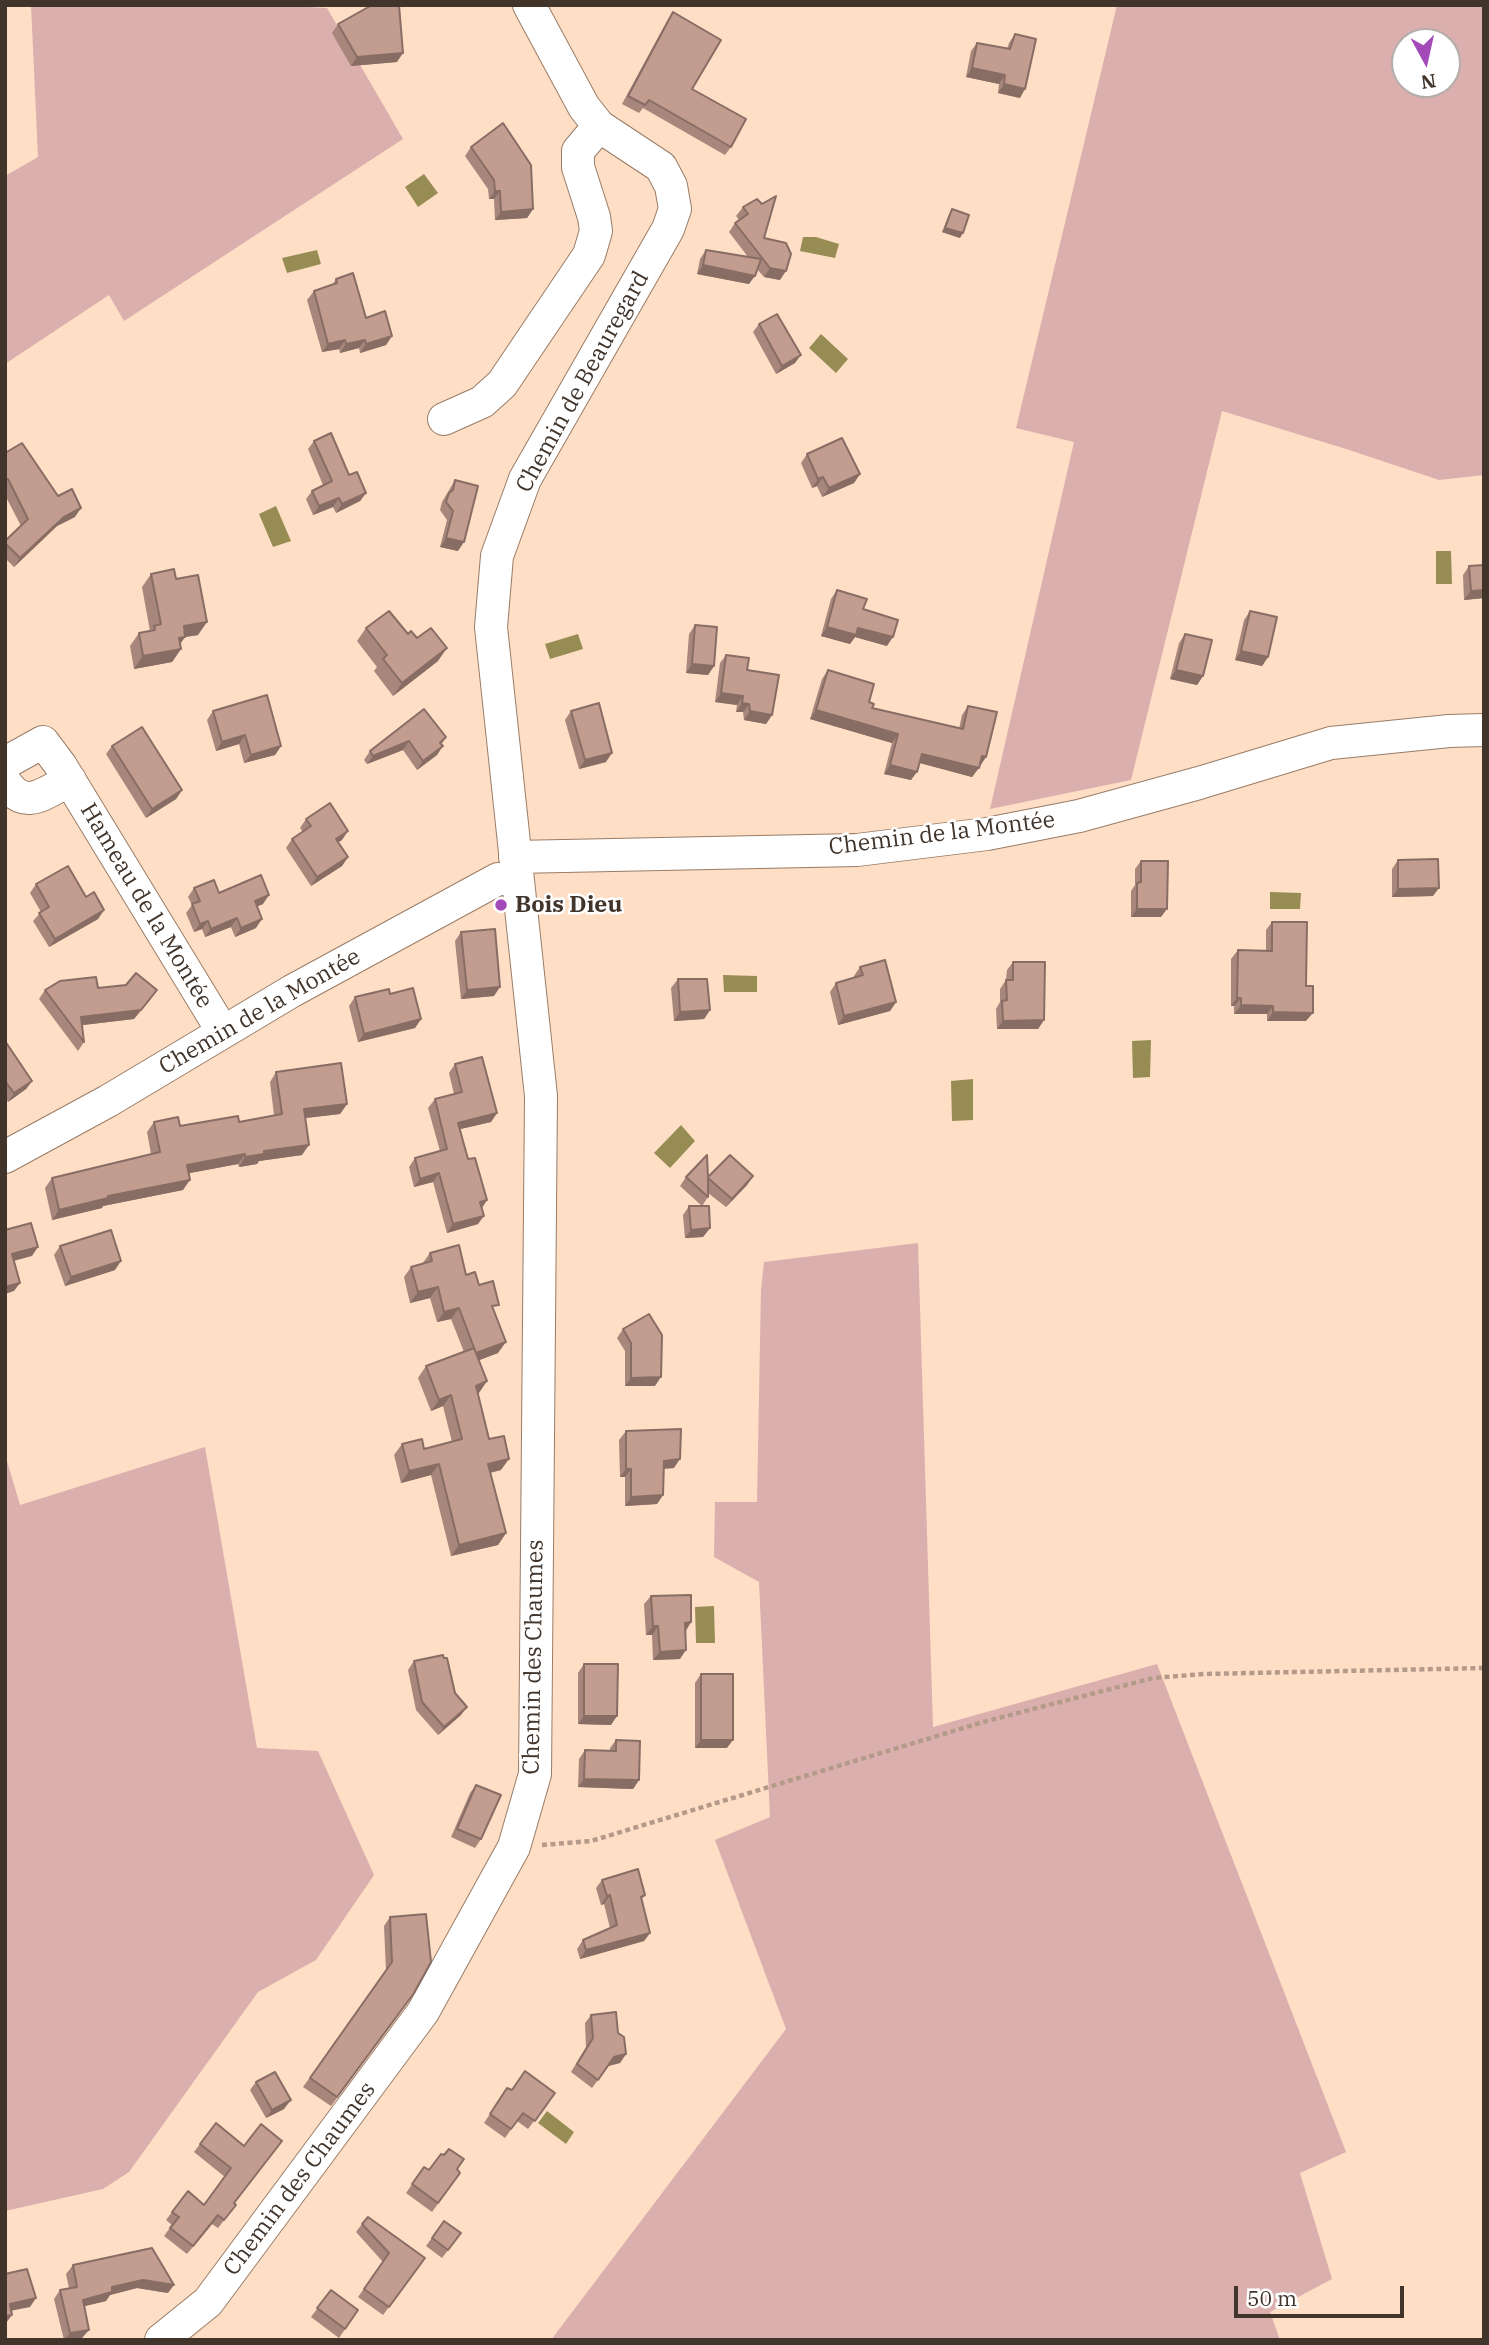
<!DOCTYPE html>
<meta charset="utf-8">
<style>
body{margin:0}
#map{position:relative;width:1489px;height:2345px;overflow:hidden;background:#fedec5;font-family:"IBM Plex Serif",serif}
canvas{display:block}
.frame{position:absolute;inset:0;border:7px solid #41342b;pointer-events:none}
.north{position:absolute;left:1391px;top:28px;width:70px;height:70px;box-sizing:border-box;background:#fff;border:2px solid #b3aeaa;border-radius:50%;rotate:172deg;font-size:19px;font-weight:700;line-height:28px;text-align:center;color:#41342b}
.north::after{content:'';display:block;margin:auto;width:24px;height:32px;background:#a24ab7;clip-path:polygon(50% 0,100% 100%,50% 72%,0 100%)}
.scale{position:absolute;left:1234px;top:2286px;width:170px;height:32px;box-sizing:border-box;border:4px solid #41342b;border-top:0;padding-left:9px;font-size:21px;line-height:24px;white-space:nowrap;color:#41342b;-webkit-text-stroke:5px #fff;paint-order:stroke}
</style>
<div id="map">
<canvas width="1489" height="2345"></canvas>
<div class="frame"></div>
<div class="north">N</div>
<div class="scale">50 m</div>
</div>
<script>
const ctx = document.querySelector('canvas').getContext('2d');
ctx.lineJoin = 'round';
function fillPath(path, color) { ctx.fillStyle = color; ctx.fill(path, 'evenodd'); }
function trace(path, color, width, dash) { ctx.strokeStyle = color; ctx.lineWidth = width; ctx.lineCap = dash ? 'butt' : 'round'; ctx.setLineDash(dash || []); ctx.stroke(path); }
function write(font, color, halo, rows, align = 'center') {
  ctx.font = font + ' "IBM Plex Serif",serif'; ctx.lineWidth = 5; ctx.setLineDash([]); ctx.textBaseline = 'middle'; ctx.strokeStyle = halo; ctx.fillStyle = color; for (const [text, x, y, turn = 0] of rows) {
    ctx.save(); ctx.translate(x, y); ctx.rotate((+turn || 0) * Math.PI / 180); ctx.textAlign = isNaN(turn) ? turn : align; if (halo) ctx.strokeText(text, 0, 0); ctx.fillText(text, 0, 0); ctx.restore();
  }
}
const green = new Path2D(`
 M31,5h241l55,3 76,131 -279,182 -15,-26 -104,69v-188l33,-19z
 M1117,5h367v470l-45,5 -96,-32 -121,-37 -91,369 -141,29 84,-367 -58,-14zM1405,42h42v42h-42z
 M918,1243l15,484 224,-63 189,488 -46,21 32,106 -62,33 10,28h-729l235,-311 -71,-189 55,-23 -11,-235 -45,-25 1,-55h42l4,-212 3,-28z
 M205,1447l52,301 61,3 56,124 -58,85 -58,32 -129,180 -26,17 -98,22v-757l15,51z`);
const water = new Path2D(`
 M424,174l14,19 -20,14 -13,-20z
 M803,237h13l23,7 -4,14 -35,-7z
 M317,250l4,14 -34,9 -5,-15z
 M821,334l27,25 -12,14 -27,-25z
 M276,506l15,35 -18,6 -14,-33z
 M1436,551h15l1,33h-16z
 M578,634l5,15 -33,10 -5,-15z
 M1270,892l31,1 -1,16h-30z
 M723,975l34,1v16h-33z
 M1151,1040l-1,37 -17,1 -1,-37z
 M973,1079v41l-21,1 -1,-40z
 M681,1125l14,16 -25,27 -16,-15z
 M714,1606l1,37h-19l-1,-36z
 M547,2111l27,21 -8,12 -28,-21z`);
const path = new Path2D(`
 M542,1845l49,-4 392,-119 170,-44 51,-4 280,-6`);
const minor = new Path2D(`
 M444,419l38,-17 20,-18 87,-129 7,-24 -2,-14 -16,-50v-16l21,-25
 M5,763l38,-21 18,24 162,266
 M5,782c20,30 39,11 65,-2
 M515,857l342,-7 130,-16 92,-18 120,-33 132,-40 118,-12 35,-1
 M5,1157l103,-56 184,-110 206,-112h19
 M161,2340l47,-38 215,-290 91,-165 21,-73 6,-678 -50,-469 6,-71 28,-77 143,-250 7,-20 -4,-23 -10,-19 -62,-41 -15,-19 -55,-102`);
const wall = new Path2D(`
 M673,12l19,77 39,58 -6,8 -82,-47 -4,5 -17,-9 45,-83z
 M338,24l59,38 -46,4 -19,-33z
 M1015,34l5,64 -22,-5 1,-9 -33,-7 5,-26 6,-8 30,6 2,-6z
 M471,147l62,62 -6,9 -32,2 -1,-21h-5l-1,-10 -23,-33z
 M743,207l21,31 16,42 -16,-3 -7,-8 -8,15 -52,-10 3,-15 6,-9 42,7 -19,-25 6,-9 4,-3 -3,-4z
 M952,209l8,29 -18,-6 7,-18z
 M336,279l30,39 26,18 -6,9 -26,8 -1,-5 -19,5 -1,-4 -17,3 -15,-52 7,-9 19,-7z
 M759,324l36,39 -19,11 -23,-42z
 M314,441l52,52 -6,8 -24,12 -3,-6 -20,8 -7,-16 6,-8 11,-6 -15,-36z
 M5,453l53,43 17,21 -18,9 -43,41 -9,-9v-17l16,-15 -16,-31z
 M807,454l53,20 -6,9 -32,14 -5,-11 -5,2 -11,-25z
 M455,480l3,71 -18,-4 7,-27 -7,-10 2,-8z
 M1484,565v33l-20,2 -1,-25 6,-9z
 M151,574l25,5 22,56 -13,2 -5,7 1,5 -9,13 -38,7 -4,-23 9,-13 11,-2 -8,-44z
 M837,590l26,19 24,37 -32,-9 -5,7 -29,-8 10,-37z
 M1250,611l18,46 -6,9 -27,-6 9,-40z
 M695,625l19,41 -6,9 -22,-2 3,-39z
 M366,628l42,6 9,4 21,23 -45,35 -19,-25 3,-4 -20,-26z
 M1185,634l18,42 -6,9 -27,-6 9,-36z
 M726,655l21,15 25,45 -6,9 -22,-4 -1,-8h-7l1,-7 -22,-3 5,-39z
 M828,670l41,32 3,6 87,21 3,-14 6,-9 18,51 -14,20 -52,-14 -9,17 -27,-6 8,-31 -82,-24 12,-40z
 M424,709l22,28 -5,8 -4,10 -20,15 -14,-20 -36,14 -3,-4 6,-9z
 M213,711l68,35 -6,9 -31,8 -5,-19 -23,7 -9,-31z
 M571,711l35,51 -27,7 -14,-49z
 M112,746l70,44 -6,9 -30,19 -40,-64z
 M306,819l36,21 -4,2 10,15 -6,9 -31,20 -25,-38 6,-9 11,-7 -3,-4z
 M1398,860l35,36 -41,1v-28z
 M1141,861l20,56h-30v-26l4,-6v-16z
 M36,884l50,13 18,13 -6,9 -49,28 -16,-26 8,-9 -11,-19z
 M194,888l69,16 -6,2 -1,22 -21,9 -4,-10 -26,10 -3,-8 -8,3 -8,-19 6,-8 -4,-8z
 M1272,922l34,99h-39v-7h-33v-8h-3v-47l7,-9 28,1v-21z
 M461,932l33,64 -33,3 -6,-58z
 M1013,962l31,58 -6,9h-41l-1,-20 4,-7v-13l6,-9 1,-10z
 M860,967l36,35 -6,9 -52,14 -8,-33 6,-9 18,-5v-2z
 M678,979l32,31 -6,9 -30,2 -3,-33z
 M98,988l53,11 -17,20 -52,6 2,17 -6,9 -39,-52 6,-9z
 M355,997l66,22 -6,9 -57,14 -9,-36z
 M5,1041l27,40 -6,8 -18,13 -3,-4z
 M455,1064l42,49 -6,9 -31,7 8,30 19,41 -5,8 -4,16 -31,9 -14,-51 -19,5 -5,-20 6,-9 25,-7 -12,-43 7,-9 19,-5 -5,-21z
 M276,1072l71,32 -7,10 -35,4 -3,37 -43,6 -2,3 -18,3 -1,-3 -49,9 -6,17 -80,16 -1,2 -50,12 -7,-32 7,-10 99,-24 -4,-22 7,-10 26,4 59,-4 35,-7 -4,-33z
 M753,1176l-6,9 -21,22 -18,-14v4l-6,9 -22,-20 6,-9z
 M689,1206l21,22 -7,9 -18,1 -2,-23z
 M60,1246l55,24 -50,16 -11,-31z
 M430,1253l36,22 13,10 15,26 4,42 -19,7 8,21 -9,12 11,46 12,31 -11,3 16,60 -8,12 -47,11 -20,-81 -30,8 -7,-28 8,-11 22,5 28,-7 -9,-36 -12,5 -13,-33 8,-12 38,-14 -13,-33 -14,3 -7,-24 -20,5 -6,-26 7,-10 11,-3z
 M623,1329l32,57h-30v-35l-8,-13z
 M626,1431l48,37 -11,1v26l-6,9 -32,2v-29h-5l-1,-37z
 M651,1596l40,26 -5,9 -6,28 -27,1 -1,-25h-6l-2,-31z
 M444,1658l17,57 -23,20 -22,-25 -8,-40 6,-9z
 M584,1664l27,61 -33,-1v-51z
 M701,1674l26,74h-32v-65z
 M616,1740l23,40 -6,9 -55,-2 1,-28 6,-9 25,1v-3z
 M476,1785l5,54 -6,9 -24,-11 19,-44z
 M602,1880l43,15 -4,5 9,33 -6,8 -64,18 -3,-10 6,-9 27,-12 -6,-24 -3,1 -5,-17z
 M390,1917l24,76 -83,113 -28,-19 83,-116 -2,-45z
 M591,2015l27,18 8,21 -6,9 -12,3 -16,22 -21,-16 15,-25 -1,-24z
 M256,2082l28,27 -18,9 -16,-28z
 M507,2088l5,2 43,3 -27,36 -11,-8 -12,17 -21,-15z
 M200,2144l44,2 -10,58 2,1 -18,23 -6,-4 -25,30 -23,-18 8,-11 -6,-5 6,-8 32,-7 21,-28 -31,-25z
 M424,2167l5,3 28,-1 3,4 -28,39 -26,-19z
 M444,2221l17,12 -19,25 -16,-12z
 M362,2224l63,34 -42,57 -25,-18 25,-35 -27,-30z
 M73,2265l95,28 -31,-5 -27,7 -4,6 -22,5 -2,32 -18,2 -10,-41 6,-9 9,-2 -3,-14z
 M331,2290l27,20 -19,28 -28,-21z`);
const shadedWall = new Path2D(`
 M403,53l-6,9 -46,4 6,-9z
 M972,68l33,7 -6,9 -33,-7z
 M1004,84l21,5 -5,9 -22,-5z
 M495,191h5l-6,8h-5z
 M533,209l-6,9 -32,2 6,-8z
 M945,228l18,5 -3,5 -18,-6z
 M703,265l52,11 -6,8 -52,-10z
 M770,268l16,3 -6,9 -16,-3z
 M392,336l-6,9 -26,8 6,-9z
 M345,340l-6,9 -17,3 6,-8z
 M365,340l-6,8 -19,5 6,-9z
 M801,355l-6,8 -19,11 6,-8z
 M860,474l-6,9 -32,14 7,-9z
 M823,477l-6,9 -5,2 6,-9z
 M366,493l-6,8 -24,12 6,-9z
 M339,498l-6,9 -20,8 6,-9z
 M81,508l-6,9 -18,9 -43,41 6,-9 44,-41z
 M446,538l18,4 -6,9 -18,-4z
 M1484,590v8l-20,2 7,-9z
 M207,622l-9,13 -13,2 -9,13 5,-1 -9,13 -38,7 9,-13 27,-5 14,-25z
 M827,627l31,1 35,9 -6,9 -32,-9 -5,7 -29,-8z
 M447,648l-9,13 -45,35 9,-13z
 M1241,651l27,6 -6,9 -27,-6z
 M692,664l22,2 -6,9 -22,-2z
 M1176,670l27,6 -6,9 -27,-6z
 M721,693l22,3 -6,9 -22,-3z
 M742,703l7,1 -6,8h-7z
 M816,710l82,24 -6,9 -82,-24z
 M750,711l22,4 -6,9 -22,-4z
 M245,735l-6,9 -23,7 6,-9z
 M409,741l-6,9 -36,14 6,-8z
 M281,746l-6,9 -31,8 7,-8z
 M443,746l-6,9 -20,15 6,-9z
 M612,753l-6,9 -27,7 6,-9z
 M922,754l57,14 -7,9 -56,-15z
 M982,756l4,1 -6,9 -4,-1z
 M890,765l27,7 -6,8 -27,-6z
 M182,790l-6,9 -30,19 6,-9z
 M348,831l-6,9 -12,7 6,-8z
 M348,857l-6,9 -31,20 6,-9z
 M1439,888l-6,8 -41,1 6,-8z
 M269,895l-6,9 -14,6 6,-9z
 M1137,909h30l-6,8h-30z
 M104,910l-6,9 -49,28 6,-8z
 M237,918l-6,9 -26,10 6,-8z
 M262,919l-6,9 -21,9 6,-9z
 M208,921l-6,8 -8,3 6,-8z
 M500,987l-6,9 -33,3 6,-9z
 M157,990l-23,29 -59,7 6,-9z
 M1237,998h4l-7,8h-3z
 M896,1002l-6,9 -52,14 6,-9z
 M1241,1005l32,1 -6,8h-33z
 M710,1010l-6,9 -30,2 6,-9z
 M1273,1012l40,1 -7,8h-39z
 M421,1019l-6,9 -57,14 6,-8z
 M1044,1020l-6,9h-41l6,-8z
 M32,1081l-6,8 -18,13 6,-9z
 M347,1104l-7,10 -43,5 7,-10z
 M497,1113l-6,9 -39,9 6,-8z
 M309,1145l-7,10 -43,6 -2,3 -18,3 6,-10 19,-6z
 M245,1154l-7,10 -58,11 7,-10z
 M439,1173l-6,9 -19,5 6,-8z
 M753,1176l-6,9 -21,22 6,-8z
 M190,1180l-7,10 -80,16 -1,2 -50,12 7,-10 49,-14z
 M487,1200l-6,9 -1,-7z
 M484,1216l-6,8 -31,9 6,-9z
 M710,1228l-7,9 -18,1 6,-8z
 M38,1247l-6,9 -26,7 6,-9z
 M121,1261l-6,9 -50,16 6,-9z
 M20,1283l-6,8 -9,3v-7z
 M438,1287l-8,11 -20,5 8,-11z
 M459,1308l-8,11 -14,3 7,-10z
 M506,1342l-8,11 -29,11 7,-11z
 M661,1377l-6,9h-30l6,-8z
 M487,1381l-8,12 -11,4 8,-11z
 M451,1395l-8,11 -12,5 8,-11z
 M509,1459l-8,11 -21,5 8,-11z
 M680,1459l-6,9 -17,1 7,-8z
 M439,1464l-8,11 -30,8 8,-12z
 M626,1469h5l-6,8h-5z
 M663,1495l-6,9 -32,2 6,-9z
 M506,1533l-8,12 -47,11 8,-11z
 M691,1622l-6,9v-8z
 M653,1626h5l-6,9h-6z
 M686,1650l-6,9 -27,1 7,-8z
 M467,1707l-6,8 -23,20 6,-8z
 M584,1716h33l-6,9 -33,-1z
 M701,1740h32l-6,8h-32z
 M584,1779l55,1 -6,9 -55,-2z
 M610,1895l-6,9 -3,1 6,-9z
 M650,1933l-6,8 -64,18 6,-9z
 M626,2054l-6,9 -12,3 6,-9z
 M291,2100l-7,9 -18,9 6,-8z
 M143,2280l31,5 -6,8 -31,-5 -27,7 -4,6 -29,7 6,-8 29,-13z
 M36,2298l-6,9 -25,5 5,-8z
 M12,2315l-6,8h-1v-7z
 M89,2330l-7,8 -17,2 5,-7z`);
const building = new Path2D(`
 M372,5h27l4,48 -46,4 -19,-33z
 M673,12l48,28 -29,49 54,30 -15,28 -82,-47 -4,5 -17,-9z
 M1015,34l21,5 -11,50 -21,-5 1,-9 -33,-7 5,-25 33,6z
 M503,123l28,42 2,44 -32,3 -1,-21h-5l-1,-11 -23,-33z
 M776,196l-12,42 22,5 5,11 -5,17 -16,-3 -35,-45 13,-9 -5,-7 14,-8 5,5z
 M952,209l17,6 -6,18 -18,-5z
 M706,250l55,9 -6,17 -52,-11z
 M353,273l13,45 19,-7 7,25 -26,8 -1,-4 -19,4 -1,-4 -17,4 -14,-53 23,-8 -1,-4z
 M777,314l24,41 -19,11 -23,-42z
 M331,433l18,42 8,-3 9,21 -24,11 -3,-6 -20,8 -7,-15 20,-10 -18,-40z
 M842,438l18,36 -31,14 -6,-11 -5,2 -11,-25z
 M22,443l36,53 14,-7 9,19 -17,9 -44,41 -15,-15v-2l23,-22 -20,-40 -3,1v-27z
 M455,480l23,6 -14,56 -18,-4 7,-27 -7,-9 3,-9 4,-3z
 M1484,565v25l-13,1 -2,-25z
 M174,569l2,10 22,-4 9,47 -23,4 1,11 -6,1 2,11 -38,7 -4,-23 16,-3 -1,-4 7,-2 -10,-50z
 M837,590l30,9 -4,10 35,11 -5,17 -35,-9 -2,7 -29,-8z
 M389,611l19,23 3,-3 6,7 14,-10 16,20 -45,35 -19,-24 4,-4 -21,-27z
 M1250,611l27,6 -9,40 -27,-6z
 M695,625l22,2 -3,39 -22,-2z
 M1185,634l27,6 -9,36 -27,-6z
 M726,655l23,3 -2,12 32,5 -7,40 -22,-4 -1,-7 -7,-1 1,-7 -22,-3z
 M828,670l46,14 -5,18 5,2 -2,4 91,21 5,-23 29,6 -11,45 -4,-1 -3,12 -57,-14 -5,18 -27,-7 8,-31 -82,-24z
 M267,695l14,51 -30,9 -6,-20 -23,7 -9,-31z
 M599,703l13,50 -27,7 -14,-49z
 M424,709l22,28 -6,6 3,3 -20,15 -14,-20 -36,15 -3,-5z
 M142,727l40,63 -30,19 -40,-63z
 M330,803l18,28 -12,8 12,18 -31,20 -25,-38 19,-13 -5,-7z
 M1438,859l1,29 -41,1v-29z
 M1141,861h27l-1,48h-30v-26l4,-1z
 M68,866l18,31 8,-5 10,18 -49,29 -16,-26 10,-6 -13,-23z
 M261,875l8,20 -14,6 7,18 -21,9 -4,-10 -26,11 -3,-8 -8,3 -8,-20 8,-3 -6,-13 20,-8 5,13z
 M1272,922h35l-1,64h7v27l-40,-1v-6l-32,-1v-7h-4l1,-48 34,1z
 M495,929l5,58 -33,3 -6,-58z
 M885,960l11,42 -52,14 -8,-33 27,-8 -3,-8z
 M1013,962h32l-1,58 -41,1 -1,-20 5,-1 -1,-20h7z
 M136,973l21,17 -16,20 -60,7 3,25 -39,-52 15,-9 36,-4 2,11 28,-3z
 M678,979h29l3,31 -30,2z
 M413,988l8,31 -57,15 -9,-37 34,-8 1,5z
 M5,1041l27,40 -18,12 -9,-12z
 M482,1057l15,56 -39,10 10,36 7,-1 12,42 -7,2 4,14 -31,8 -14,-51 -19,6 -5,-21 32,-9 -12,-50 27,-7 -7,-28z
 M341,1063l6,41 -43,5 5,36 -45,6v3l-19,3v-3l-58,11 3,15 -82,16v2l-49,12 -7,-32 108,-26 -6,-30 24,-5 2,9 58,-10 1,6 43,-8 -6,-42z
 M707,1155l1,22 22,-22 23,21 -21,23 -24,-21v19l-22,-20z
 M689,1206h20l1,22 -19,2z
 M31,1223l7,24 -26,7 8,29 -15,4v-57z
 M111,1230l10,31 -50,16 -11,-31z
 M459,1245l7,30 9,-3 4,13 14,-4 6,24 -7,1 14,36 -30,11 -17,-45 -15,4 -6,-25 -20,5 -7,-25 21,-6 -2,-8z
 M649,1314l13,21 -1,42 -30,1v-35l-8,-14z
 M474,1348l13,33 -11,5 13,53 15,-3 5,23 -21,5 18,69 -47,12 -20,-81 -30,7 -7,-27 20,-5 2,10 38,-10 -11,-44 -12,5 -13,-34z
 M681,1429l-1,30 -16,2 -1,34 -32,2v-28h-5v-38z
 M691,1595v27l-6,1 1,27 -26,2 -2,-26h-5l-2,-30z
 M443,1655l1,3h3l8,35 12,14 -23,20 -22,-25 -8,-41z
 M584,1664h34l-1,52h-33z
 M701,1674h32v66h-32z
 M616,1740l24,1 -1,39 -55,-1 1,-29 31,1z
 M476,1785l25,10 -20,44 -24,-10z
 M638,1869l7,26 -4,2 9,36 -64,17 -3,-10 34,-15 -7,-30 -3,1 -5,-16z
 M426,1914l5,48 -17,31 -77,104 -27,-19 82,-116 -2,-45z
 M616,2012l2,21 6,4 2,17 -12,3 -16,23 -21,-16 16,-26 -2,-23z
 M525,2071l30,22 -20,28 -12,-8 -12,16 -21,-15 17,-26 5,2z
 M275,2072l16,28 -19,10 -16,-28z
 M216,2123l28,23 17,-22 21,17 -48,62 2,2 -12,15 -6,-5 -25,31 -23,-18 9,-11 -7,-5 16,-21 16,14 27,-37 -31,-24z
 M449,2149l15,10 -7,10 3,4 -22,30 -26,-19 12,-17 5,3 12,-16 3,1z
 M368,2217l57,41 -36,49 -25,-18 25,-36 -27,-29z
 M444,2221l17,12 -13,17 -16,-12z
 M152,2248l22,37 -31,-5 -31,7v5l-29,8 6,30 -19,3 -10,-43 17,-3 -4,-22z
 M27,2269l9,29 -26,6 2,11 -7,1v-42z
 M331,2290l27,20 -13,19 -28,-21z`);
const markers = [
 [501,905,7,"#a24ab7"]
];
const streetNames = [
 ["Chemin de Beauregard",583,382,-61],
 ["Chemin de la Montée",942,834,-7],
 ["Hameau de la Montée",146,906,59],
 ["Chemin de la Montée",260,1012,-30],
 ["Chemin des Chaumes",534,1657,-89],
 ["Chemin des Chaumes",300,2179,-53]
];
const poiNames = [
 ["Bois Dieu",515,905]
];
fillPath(green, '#dbafae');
fillPath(water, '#978d54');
trace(minor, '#997c66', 34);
trace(path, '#b49b89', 4.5, [5, 3.5]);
trace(minor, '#fff', 32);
fillPath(wall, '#a7867b');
fillPath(shadedWall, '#886d64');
fillPath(building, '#c29c8f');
trace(building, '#886d64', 2);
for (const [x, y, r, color] of markers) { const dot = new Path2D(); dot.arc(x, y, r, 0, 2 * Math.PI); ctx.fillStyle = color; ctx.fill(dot); trace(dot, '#fff', 2.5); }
write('23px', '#41342b', '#fff', streetNames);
write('bold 23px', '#41342b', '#fff', poiNames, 'left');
</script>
